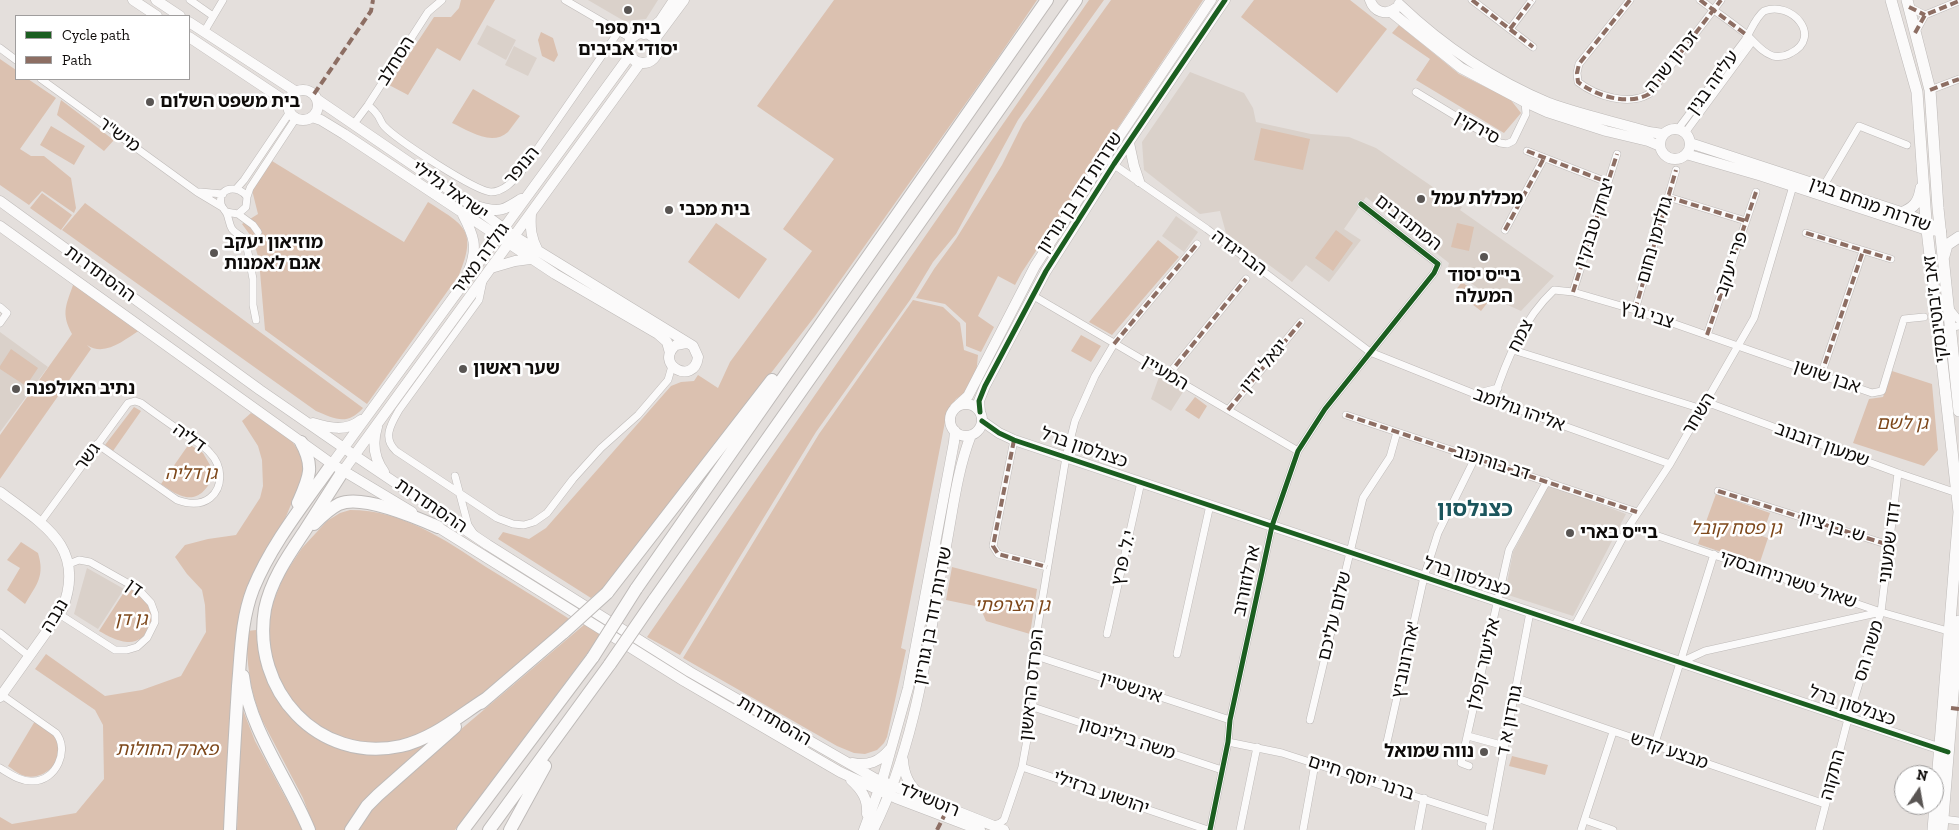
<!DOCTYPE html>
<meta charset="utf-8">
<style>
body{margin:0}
#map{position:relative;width:1959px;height:830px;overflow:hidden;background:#e4dfdc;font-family:"Zilla Slab",serif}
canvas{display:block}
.legend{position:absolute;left:15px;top:15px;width:175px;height:65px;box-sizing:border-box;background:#fff;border:1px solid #9f9d9d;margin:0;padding:6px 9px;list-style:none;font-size:15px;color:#0e0b09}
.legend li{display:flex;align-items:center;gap:10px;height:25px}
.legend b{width:25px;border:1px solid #9f9d9d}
.north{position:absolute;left:1894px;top:765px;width:50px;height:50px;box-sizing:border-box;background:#fff;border:1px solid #9f9d9d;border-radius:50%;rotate:12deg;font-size:14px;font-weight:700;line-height:20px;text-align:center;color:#0e0b09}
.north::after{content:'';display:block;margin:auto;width:18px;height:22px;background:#595553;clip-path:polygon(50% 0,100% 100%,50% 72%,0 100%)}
</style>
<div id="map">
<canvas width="1959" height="830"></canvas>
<ul class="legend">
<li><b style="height:6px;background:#1b5e20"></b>Cycle path</li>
<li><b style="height:6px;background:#8d6e63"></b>Path</li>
</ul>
<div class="north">N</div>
</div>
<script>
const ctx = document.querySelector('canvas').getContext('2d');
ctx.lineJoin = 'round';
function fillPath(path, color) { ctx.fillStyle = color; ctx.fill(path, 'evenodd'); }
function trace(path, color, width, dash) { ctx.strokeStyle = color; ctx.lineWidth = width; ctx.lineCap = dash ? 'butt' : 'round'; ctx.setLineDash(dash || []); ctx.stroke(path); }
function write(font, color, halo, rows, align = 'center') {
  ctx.font = font + ' "Zilla Slab","Noto Sans Hebrew",serif'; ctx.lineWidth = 5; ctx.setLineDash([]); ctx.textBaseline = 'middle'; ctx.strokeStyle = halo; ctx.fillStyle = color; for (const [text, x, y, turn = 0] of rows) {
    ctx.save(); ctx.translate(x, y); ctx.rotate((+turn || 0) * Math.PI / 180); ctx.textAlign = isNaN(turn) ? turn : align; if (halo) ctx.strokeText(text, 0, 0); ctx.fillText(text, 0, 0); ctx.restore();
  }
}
const built = new Path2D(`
 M588,0h70l-12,19 -22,2z
 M487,25l29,15 -10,20 -29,-16z
 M514,46l23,12 -9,18 -23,-11z
 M1190,72l54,21 9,15 3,14 55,12 38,3 27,11 86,59 -2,3 94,66 -33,35 -29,-13 -44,-31 1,-4 -83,-66 -22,32 17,11 -32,42 -23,-17 -14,17 -66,-49 -6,-22 -20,3 -56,-44 -2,-28z
 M1176,216l22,16 -14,20 -22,-16z
 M0,332l48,35 -48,65z
 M1159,377l24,15 -12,19 -20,-12z
 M1549,485l77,29 -53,102 -68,-22 8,-42z
 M87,568l37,21 -26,40 -24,-15z`);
const green = new Path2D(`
 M461,0h34l-35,61 -23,-13 -29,47 -19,-10 45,-68h17l8,-9z
 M834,0h203l-42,62 -180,254 -206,267 -18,15 -93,-59 5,-7 26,7 17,-11 125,-142 10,-4 13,-1 4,-6 20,13 12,-26 82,-111 -29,-22 51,-70 -77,-53z
 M1089,0h15l-86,120 -62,114 -23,28 -23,38 -94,132 -136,223 -33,-18z
 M1111,0h92l-181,272 -7,13 -17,-9 -20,40 16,11 -13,25 -15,-6v-23l-21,-19 -29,-6 18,-29 22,-30 46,-74 21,-42z
 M1254,0h96l37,29 -50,64 -96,-76z
 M1399,25l60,49 51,25 11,14 -17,20 -88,-53 14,-21 -38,-26z
 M541,32l12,6 5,17 -4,7 -12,-6 -4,-16z
 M0,59l16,11v9h12l28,19 -36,51 11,7h13l27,22 5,30 -2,5 -32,-22 -13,14 -29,-20z
 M473,89l47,27c-4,5 -8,11 -12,16 -17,15 -40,-2 -56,-9z
 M61,100l50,38 3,2 -10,11 -47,-36z
 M51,126l34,20 -11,19 -34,-20z
 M1261,128l49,11 -7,31 -49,-10z
 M272,161l132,81 24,-40c36,23 50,28 31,73l-92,129 -102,-74 -6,-70 -6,-21 -11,-15 16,-10 -6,-24z
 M42,193l30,22 -11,15 -31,-22z
 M85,203l278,205c-16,18 -28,11 -47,3l-254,-181z
 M716,223l51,36 -28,40 -51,-37z
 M1457,223l17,4 -5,24 -18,-4z
 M1336,230l17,13 -20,28 -18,-13z
 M1158,240l21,17 -67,78 -23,-13z
 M74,282l66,48c-16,10 -35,27 -53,15l4,4 -91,130v-44l72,-101c-12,-22 -5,-30 2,-52z
 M1462,282l26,20 -7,9 -26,-20z
 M913,300l30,7 17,16 4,27 14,5 -2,20 -8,16 -12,8 -7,11 -4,12 -44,226 5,2 -19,87 -3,6 -7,7 -12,4 -11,-1 -17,-7 -154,-88 136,-224z
 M1081,335l20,11 -10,16 -20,-11z
 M11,349l27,19 -12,18 -26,-17v-3z
 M1892,371l40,13 6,66 -14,16 -71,-23 16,-44 14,-2z
 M1195,397l12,9 -8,13 -14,-9z
 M134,407l7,4 -28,40 -8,-6z
 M251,413l25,14 14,11 11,17 3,11 -2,12 -22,53 -28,47 -26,252h-226v-13l12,7 64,-11 28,-34 -1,-54 -8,-15 -60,-41 11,-15 59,42 37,-6 39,-14 25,-44 -1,-27 -3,-15 -15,-16 -12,-17 10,-12 23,-6 28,-4 24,-37 3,-12 -1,-26 -4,-14 -16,-25z
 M189,444l14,9 11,19c-4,14 -14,30 -32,24 -7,-2 -15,-8 -21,-12z
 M1716,494l54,19 -8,23 6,2 -9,27 -61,-21z
 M350,510c52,0 94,29 136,57 28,17 57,35 85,53l-51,44 -88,70 -41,13 -58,-8 -45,-34 -22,-57 4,-38 14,-35 18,-27 25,-27 13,-8z
 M21,542l17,11c7,23 -1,31 -13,51l-18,-14 13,-22 -13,-8z
 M952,567l85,22 -7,45 -44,-13 -6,-14 -34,-7z
 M128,586c8,5 16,10 21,17 10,16 -3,41 -22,39 -10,-1 -19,-6 -28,-11z
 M585,624l16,11 -146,195h-99l3,-8 61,-58z
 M256,630c4,23 7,43 18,63l70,55 83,-8 2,4c-35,29 -59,48 -84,86h-30l-12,-32 -41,-78c-12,-28 -16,-59 -15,-89z
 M241,705l14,36 48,89h-66z
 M35,721c7,5 16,10 21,17 13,20 -11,43 -31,38 -7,-2 -11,-6 -17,-10z
 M1512,756l36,9 -3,10 -36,-9z`);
const street = new Path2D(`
 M190,0l23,16
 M565,0l67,39
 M1472,0l61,47
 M1630,0l-51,64 -2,9 1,9c18,14 50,24 71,12l72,-94
 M1909,7l16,8
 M1510,29l22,-29
 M204,32l19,-32
 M1915,33l10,-18 34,-14
 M0,48l16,12
 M41,79l156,113 25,15
 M1930,90l29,-11
 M1416,92l84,51 7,1 6,-3 13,-27 -1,-12
 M368,105c3,3 6,5 8,8 4,4 5,10 8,13 13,14 91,65 107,66 13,0 23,-12 31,-21l97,-140
 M353,125l15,-20 60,-93 14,-12
 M1678,129l67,-89c6,-9 10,-22 19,-29 28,-11 59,26 27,42 -5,3 -12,4 -18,3 -12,-4 -18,-14 -27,-22 -15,-12 -31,-23 -46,-34
 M1685,133l67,-91
 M1527,151l80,31
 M1110,162l97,67 163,123 105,42 195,70
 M1823,187l36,-61 48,19
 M237,188l7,-8 46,-68
 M200,192l23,2
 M247,197l3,-9 46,-70
 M1668,197l78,24
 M226,212l12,2 8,-7 1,-10c-8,-13 -30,-10 -26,7 1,4 4,6 6,10 2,5 2,10 5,15 4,6 11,6 14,13l7,37v26l3,15
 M238,214l15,11 5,7
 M1505,230l39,-72
 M1806,233l85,26
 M483,281l-4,19 -80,110c-8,14 -17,28 -3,41l101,67 16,6 11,1 10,-3 13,-9 26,-34 28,-31 37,-33 30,-35 4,-14
 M1573,292l44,-138
 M1032,295l266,156
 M0,307l7,6 -7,10
 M1950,309l9,11
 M1635,310l41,-140
 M1707,335l49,-143
 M1940,336c5,-7 10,-9 19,-10
 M1513,350l189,59
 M1168,375l78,-96
 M1821,375l42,-124
 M1475,394l23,-6
 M1493,401c13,-40 30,-82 61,-111l19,2 62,18 237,83 10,-2 22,-72 20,-2
 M1706,402l192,71 59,20
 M1228,410l73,-88
 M1346,415l291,97
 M1014,440l-21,106 5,8 49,13
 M455,476l13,49 6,9
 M1718,491l171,54
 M40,523l88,-120 7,-2 6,2c16,12 32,23 48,34 7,5 16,9 21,16 12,12 14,34 0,45 -9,7 -22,6 -33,2l-80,-56
 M1629,526l252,86 67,19
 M59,614l56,36h12l10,-3 10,-9 8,-16v-8l-4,-11 -13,-14 -48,-27 -11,-2 -10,4
 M1574,627l55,-101 41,-62 84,-146 39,-132
 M0,633l29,23
 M1107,634l34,-152
 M1177,654l33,-149
 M1033,655l197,65
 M1679,663l26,-12 176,-39
 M1514,697l311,107
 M1033,707l189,63
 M1310,720l53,-222 27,-41 7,-25
 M1468,736l37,10
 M1228,742l54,11 209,68
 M1387,742l37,-165 14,-44 37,-75
 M1654,746l60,-192
 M1469,766l-8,-3 48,-213 38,-69
 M1022,767l186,63
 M0,768c10,6 21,14 33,13 23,0 37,-31 23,-48l-54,-38
 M1943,819l16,2
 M1585,820l28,10
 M993,825l7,-2 4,-3 18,-53 11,-60v-52l33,-198 9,-36 20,-45 19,-32 83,-100
 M1210,830l18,-88 2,-22 42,-194 26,-75 27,-42 109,-136 4,-9 -77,-60
 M1240,830l17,-83
 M1303,830l12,-66
 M1418,830l6,-32
 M1489,830l41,-218
 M1581,830l32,-98
 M1819,830l29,-111 33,-107 17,-139`);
const secondary = new Path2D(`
 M133,0l24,16
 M156,0l24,16
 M1370,0c4,12 16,16 26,8
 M1399,4c43,41 95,76 150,99 32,12 67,19 100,29l14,2
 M1391,12l70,56 64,34 22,10 59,19 42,10 12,5
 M189,22l106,69
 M628 48a15 15 0 1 1 30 0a15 15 0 1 1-30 0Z
 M644,34l16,-13 14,-21
 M189,37l99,66
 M655,39l29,-39
 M288 105a15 15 0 1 1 30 0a15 15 0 1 1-30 0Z
 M318,100l155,106 41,30 179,110 5,11c-4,30 -45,7 -22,-12l10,-2
 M312,117l9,3 23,14 211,140 103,60 9,8 3,11
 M1660 144a15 15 0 1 1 30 0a15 15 0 1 1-30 0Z
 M1129,143l5,23 5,15
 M1690,143l220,72 21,10
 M1686,154l76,22 165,54 14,1
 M0,201l260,189 94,65 134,90 202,127 186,107 128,51
 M480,207c20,6 24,3 41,-8
 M531,214c-1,14 0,24 7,37
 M463,215c11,21 15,32 6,55
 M0,226l332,238 80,48
 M491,268l24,-7 15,-2
 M950 420a16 16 0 1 1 32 0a16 16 0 1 1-32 0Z
 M955,408l13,-12 67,-130 79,-122 97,-144
 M980,412l-1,-11 6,-15 61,-115 68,-107 111,-164
 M982,421l17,12 15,7 933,311
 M313,423c17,5 33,9 48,-3
 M377,427c-5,16 -3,31 7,45
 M332,464l298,-409
 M343,471l297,-408
 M0,492c44,33 87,55 62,118l-62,87
 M433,524l251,157 156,91 56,26 84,32
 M903,760c1,15 6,25 17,35
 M852,763c17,3 27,-1 38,-14
 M851,780c11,10 17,19 16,34
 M864,830l18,-49 26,-93 46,-246 1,-11
 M873,830c44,-88 55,-188 73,-284 7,-37 11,-75 25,-111`);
const primary = new Path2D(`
 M1891,0l26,92 9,129 33,291 -26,318
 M1907,0l23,90 8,118 21,203
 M1901,213c13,-5 18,-11 20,-25
 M1944,256l3,-11 12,-8
 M1942,830l17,-209`);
const highway = new Path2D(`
 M343,471c-13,20 -26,41 -39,61 -16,24 -33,48 -39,77 -14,81 53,155 136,137 32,-7 59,-31 86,-48
 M298,503c11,-25 17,-36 3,-61
 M314,524c7,-7 15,-15 25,-20 23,-10 76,13 99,23
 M636,589l411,-589
 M607,593l165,-213
 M654,600l422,-600
 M243,676c6,53 46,105 66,154
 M481,703l83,-71
 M230,830c2,-48 5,-96 8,-144 3,-33 3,-66 15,-97 19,-46 51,-85 79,-125
 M351,830l16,-24 11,-11 77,-68
 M463,830l130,-173
 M489,830l121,-166
 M510,830l35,-64`);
const highwayBridge = new Path2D(`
 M564,632l43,-39
 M593,657l43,-68
 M610,664l44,-64`);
const quiet = new Path2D(`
 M1472,0l61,47
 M1630,0l-51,64 -2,9 1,9c18,14 50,24 71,12l72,-94
 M1700,0l48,36
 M1909,7l16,8
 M1510,29l22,-29
 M1915,33l10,-18 34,-14
 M1930,90l29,-11
 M314,94l57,-83 2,-11
 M1527,151l80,31
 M1668,197l78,24
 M1505,230l39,-72
 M1806,233l85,26
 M1573,292l44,-138
 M1635,310l41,-140
 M1707,335l49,-143
 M1114,344l83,-100
 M1168,375l78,-96
 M1821,375l42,-124
 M1228,410l73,-88
 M1346,415l291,97
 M1014,440l-21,106 5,8 49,13
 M1718,491l171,54
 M1951,708l8,1
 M937,830l7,-14`);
const cycleway = new Path2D(`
 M980,412l-1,-11 6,-15 61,-115 68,-107 111,-164
 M982,421l17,12 15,7 934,312
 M1210,830l18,-88 2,-22 42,-194 26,-75 27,-42 109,-136 4,-9 -77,-60`);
const markers = [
 [628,10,5,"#595553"],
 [150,102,5,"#595553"],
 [1421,199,5,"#595553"],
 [669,210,5,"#595553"],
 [214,253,5,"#595553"],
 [1484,257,5,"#595553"],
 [463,369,5,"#595553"],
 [16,389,5,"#595553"],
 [1570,533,5,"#595553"],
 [1484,752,5,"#595553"]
];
const poiNames = [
 ["בית ספר",628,29,"center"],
 ["יסודי אביבים",628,50,"center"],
 ["בית משפט השלום",160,102],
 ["מכללת עמל",1431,199],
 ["בית מכבי",679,210],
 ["מוזיאון יעקב",224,243],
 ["אגם לאמנות",224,264],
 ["בי\"ס יסוד",1484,276,"center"],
 ["המעלה",1484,297,"center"],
 ["שער ראשון",473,369],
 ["נתיב האולפנה",26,389],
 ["בי\"ס בארי",1580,533],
 ["נווה שמואל",1474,752,"right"]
];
const streetNames = [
 ["הסחלב",396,61,-58],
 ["זכרון שרה",1672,62,-51],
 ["עליזה בגין",1713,83,-54],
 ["סירקין",1477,128,29],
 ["מיש\"ר",119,135,36],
 ["הנופר",522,166,-50],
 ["ישראל גלילי",450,191,35],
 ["שדרות דוד בן גוריון",1080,193,-57],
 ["שדרות מנחם בגין",1870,205,20],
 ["המתנדבים",1408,223,38],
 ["יצחק טבנקין",1595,223,-72],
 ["גולדמן נחום",1655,240,-74],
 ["הבריגדה",1239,253,37],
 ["גולדה מאיר",481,259,-54],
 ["פרי יעקב",1732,264,-71],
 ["ההסתדרות",100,274,36],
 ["זאב ז'בוטינסקי",1936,309,-97],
 ["צבי גרץ",1647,315,18],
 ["צמח",1521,336,-63],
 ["יגאל ידין",1264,366,-50],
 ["המעיין",1165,373,31],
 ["אבן שושן",1827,377,19],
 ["אליהו גולומב",1519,410,20],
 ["השחר",1699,414,-59],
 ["דליה",189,438,36],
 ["שמעון דובנוב",1822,445,20],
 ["כצנלסון ברל",1084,448,19],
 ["גשר",88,457,-54],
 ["דב בורוכוב",1492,463,18],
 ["ההסתדרות",431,506,34],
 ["ש. בן ציון",1832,527,17],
 ["דוד שמעוני",1890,543,-83],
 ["י.ל. פרץ",1124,558,-77],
 ["כצנלסון ברל",1467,577,18],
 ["שאול טשרניחובסקי",1788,580,19],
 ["ארלוזורוב",1247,581,-78],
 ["דן",134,588,35],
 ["נגבה",55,616,-59],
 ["שדרות דוד בן גוריון",933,616,-79],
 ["שלום עליכם",1335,616,-76],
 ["משה הס",1869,651,-73],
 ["אהרונוביץ'",1406,660,-78],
 ["אליעזר קפלן",1484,664,-77],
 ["הפרדס הראשון",1032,685,-84],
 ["אינשטיין",1131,688,18],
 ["כצנלסון ברל",1852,706,19],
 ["ההסתדרות",774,721,30],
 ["גורדון א ד",1510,721,-79],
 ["משה בילינסון",1127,739,18],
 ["מבצע קדש",1669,751,19],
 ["התקוה",1833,775,-75],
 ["ברנר יוסף חיים",1361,778,18],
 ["יהושוע ברזילי",1101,793,19],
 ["רוטשילד",929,800,22]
];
const parkNames = [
 ["גן לשם",1902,424],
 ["גן דליה",191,474],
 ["גן פסח קובל",1736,529],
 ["גן הצרפתי",1012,606],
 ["גן דן",131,620],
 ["פארק החולות",167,750]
];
const districtNames = [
 ["כצנלסון",1475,510]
];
fillPath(built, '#dad1ca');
fillPath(green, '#dbc1b0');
trace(street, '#bebab8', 8);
trace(secondary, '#bebab8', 11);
trace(primary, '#bebab8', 12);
trace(highway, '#bebab8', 14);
trace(street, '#fbfafa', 7);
trace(secondary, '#fbfafa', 10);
trace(primary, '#fbfafa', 11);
trace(highway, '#fbfafa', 12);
trace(highwayBridge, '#bebab8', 14, []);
trace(highwayBridge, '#fbfafa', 12);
trace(quiet, '#8d6e63', 4, [8, 4]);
trace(cycleway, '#1b5e20', 5);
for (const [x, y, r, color] of markers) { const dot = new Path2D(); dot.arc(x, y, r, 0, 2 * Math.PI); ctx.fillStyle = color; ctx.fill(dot); trace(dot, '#fff', 2); }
write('bold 18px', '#0e0b09', '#fff', poiNames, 'left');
write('18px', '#0e0b09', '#fff', streetNames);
write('italic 18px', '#7d471a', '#fff', parkNames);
write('bold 22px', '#1c565d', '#fff', districtNames);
</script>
